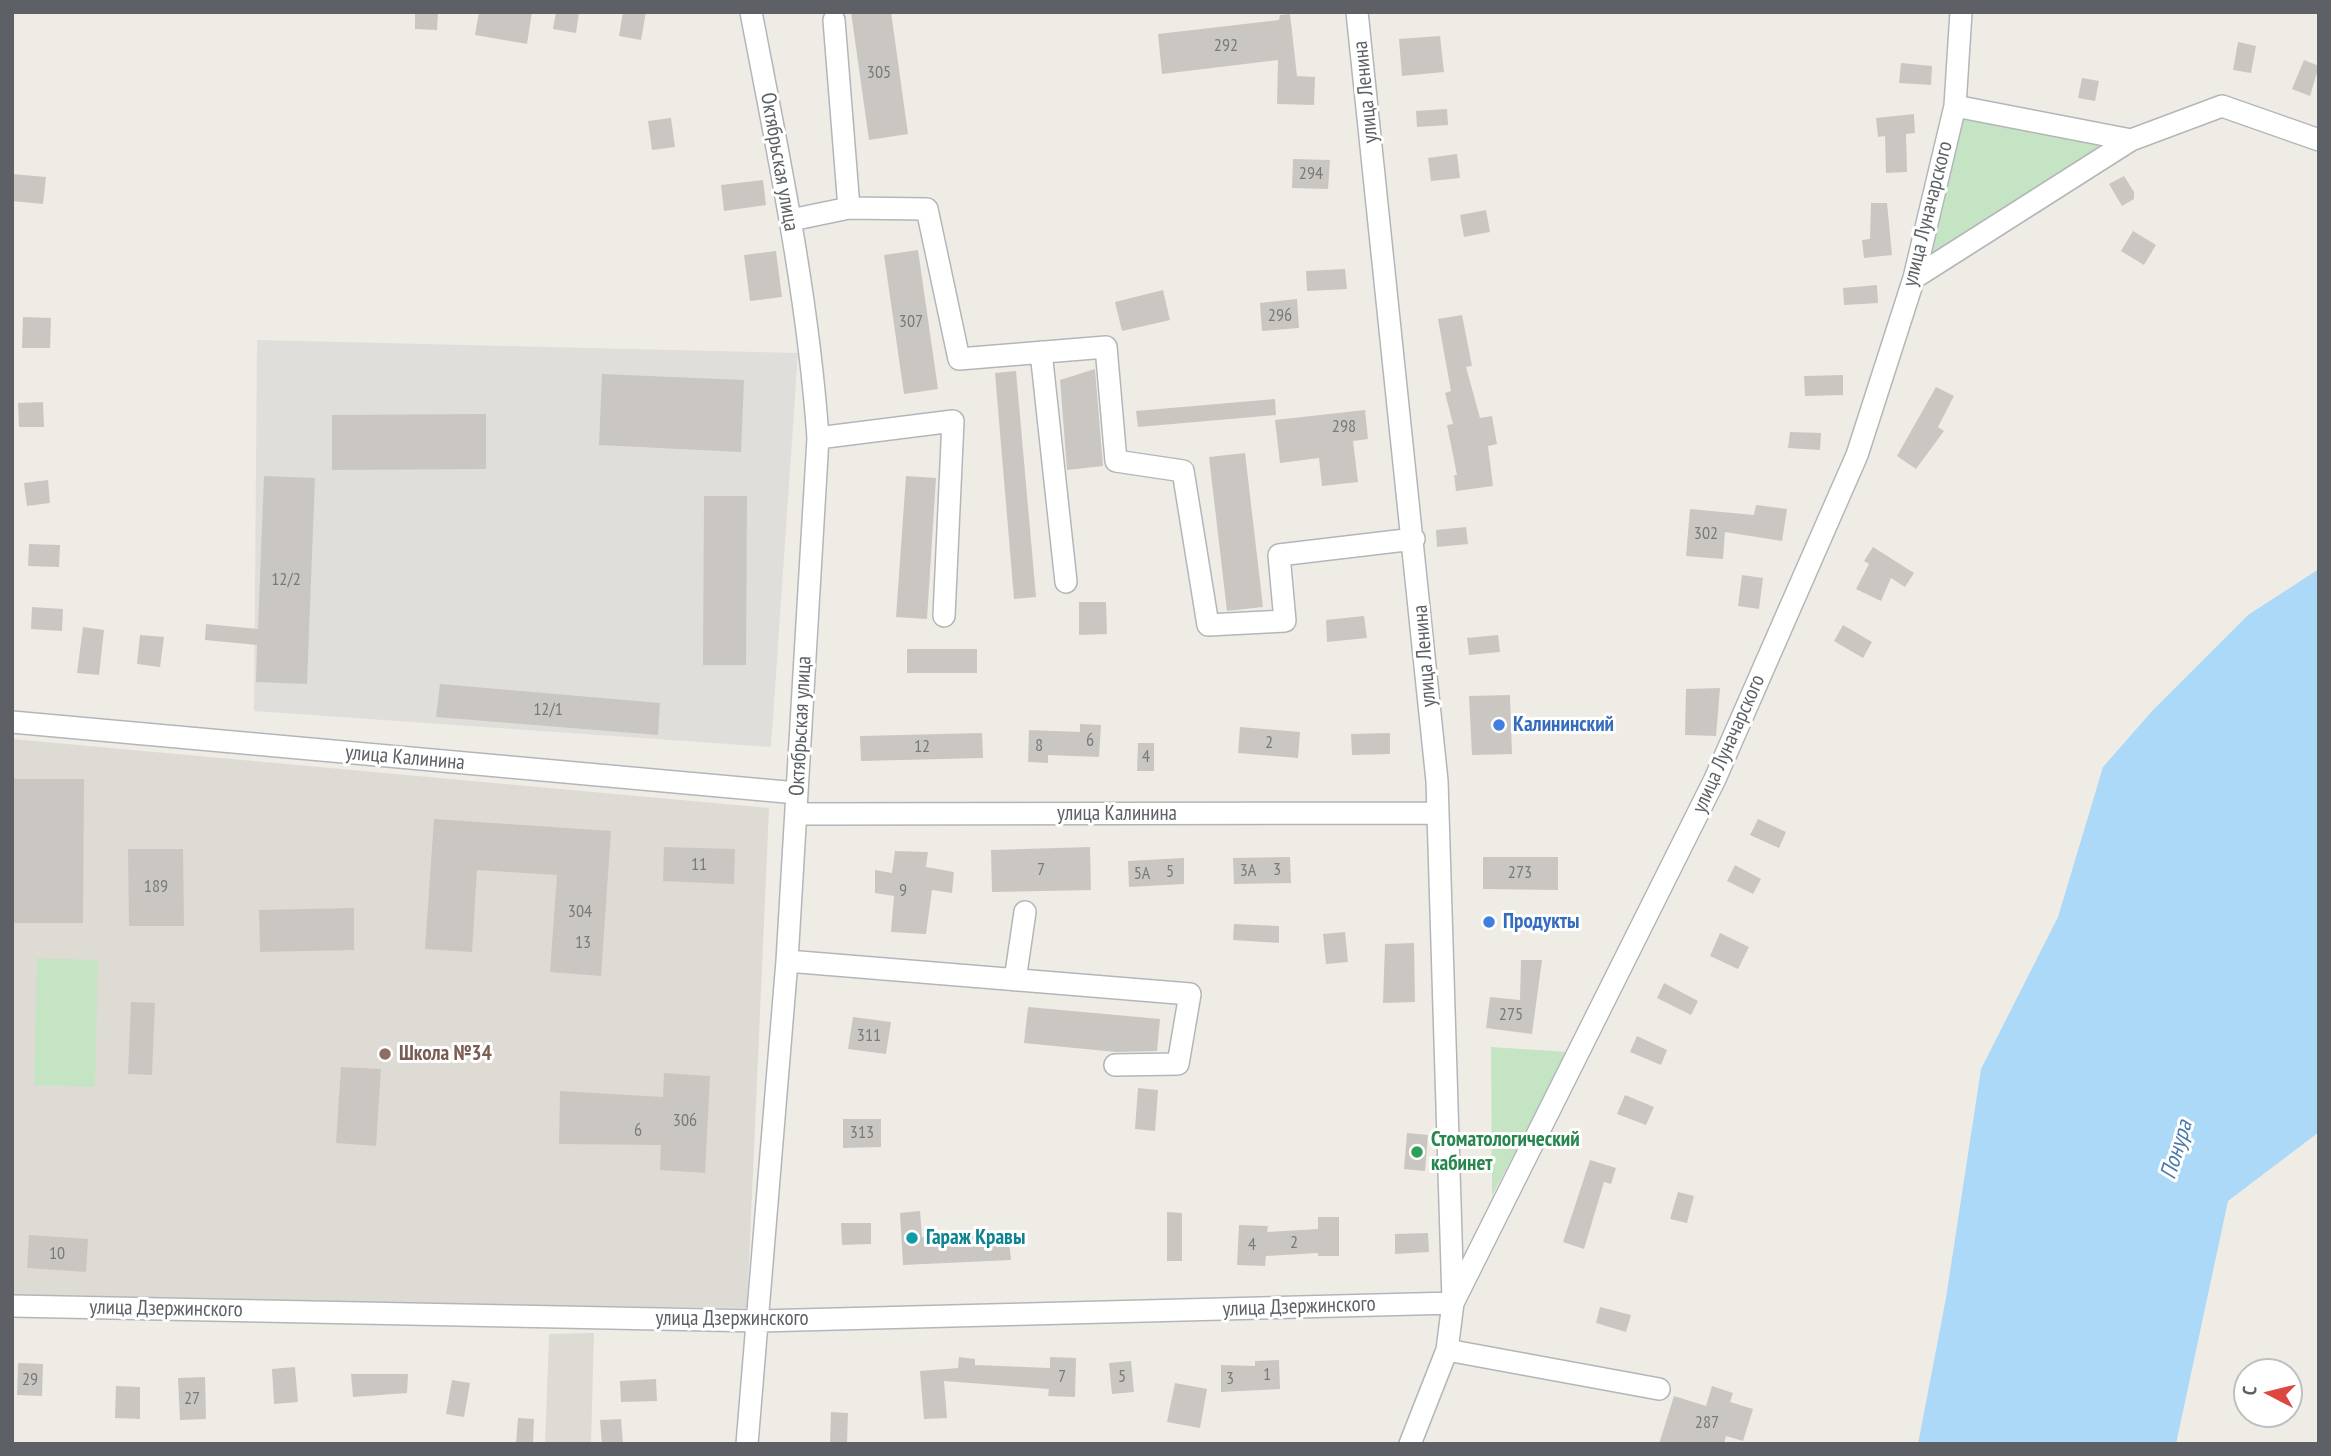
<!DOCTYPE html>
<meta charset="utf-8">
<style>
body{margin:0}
#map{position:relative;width:2331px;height:1456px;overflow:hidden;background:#efece6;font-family:"PT Sans Narrow",sans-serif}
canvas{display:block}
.frame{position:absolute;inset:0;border:14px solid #5d6165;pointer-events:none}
.north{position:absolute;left:2233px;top:1358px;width:70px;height:70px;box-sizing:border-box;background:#fff;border:2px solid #bec0c1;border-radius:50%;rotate:277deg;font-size:19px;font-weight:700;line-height:28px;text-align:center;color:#5d6165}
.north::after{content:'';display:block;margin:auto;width:24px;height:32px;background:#dc483f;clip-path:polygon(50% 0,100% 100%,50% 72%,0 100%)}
</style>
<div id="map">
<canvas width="2331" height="1456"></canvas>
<div class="frame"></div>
<div class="north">С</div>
</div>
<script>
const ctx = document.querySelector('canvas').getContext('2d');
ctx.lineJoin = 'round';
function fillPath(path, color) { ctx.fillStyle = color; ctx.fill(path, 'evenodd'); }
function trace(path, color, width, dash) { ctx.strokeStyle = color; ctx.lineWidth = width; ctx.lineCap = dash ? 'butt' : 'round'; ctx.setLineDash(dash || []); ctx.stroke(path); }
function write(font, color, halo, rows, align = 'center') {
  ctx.font = font + ' "PT Sans Narrow",sans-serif'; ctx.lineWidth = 6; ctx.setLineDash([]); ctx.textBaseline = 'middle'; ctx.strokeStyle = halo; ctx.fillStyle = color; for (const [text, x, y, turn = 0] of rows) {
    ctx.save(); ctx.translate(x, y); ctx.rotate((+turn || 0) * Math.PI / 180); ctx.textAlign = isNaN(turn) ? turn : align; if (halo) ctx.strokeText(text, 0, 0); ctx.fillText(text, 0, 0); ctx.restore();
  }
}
const industrial = new Path2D(`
 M257,340l541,13 -27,394 -517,-36z`);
const education = new Path2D(`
 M12,739l757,69 -22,500 -735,-8z
 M594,1333l-3,111h-46l4,-110z`);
const green = new Path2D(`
 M1955,106l176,34 -217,138z
 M37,958l61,2 -3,127 -61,-2z
 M1491,1047l77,5 -76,144z`);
const water = new Path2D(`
 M2319,569v563l-91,69 -52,243h-258l28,-146 35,-229 77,-152 45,-150 50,-57 95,-95z`);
const building = new Path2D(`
 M415,12h23l-1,18 -22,-1z
 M479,12h53l-5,32 -52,-9z
 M556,12h23l-3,21 -23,-4z
 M623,12h23l-5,28 -22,-4z
 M851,12h40l17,122 -39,6z
 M1290,14l7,62 18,1 -1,28 -37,-1 1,-44 -116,14 -4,-40 121,-14 1,-5z
 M1440,36l4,36 -42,4 -3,-37z
 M2238,42l18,4 -5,27 -18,-3z
 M2304,60l15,6 -9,30 -18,-7z
 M1901,63l31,3 -1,19 -32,-2z
 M2082,78l17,3 -4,20 -17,-3z
 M1447,109l1,16 -31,2 -1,-16z
 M1914,114l1,19 -9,1 1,38 -21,1 -1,-37 -7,1 -2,-19z
 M671,118l4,29 -23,3 -4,-29z
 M1457,154l3,24 -29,3 -3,-23z
 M1293,159l37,1 -2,29 -36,-1z
 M12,174l34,3 -3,27 -31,-3z
 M2124,176l10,16v7l-12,7 -13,-22z
 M763,180l3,25 -42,6 -3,-26z
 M1871,203h16l5,52 -28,3 -2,-18 8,-1z
 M1486,210l4,22 -26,5 -4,-22z
 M2133,231l23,14 -12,20 -23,-14z
 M918,250l20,139 -34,5 -20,-139z
 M776,251l6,46 -32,4 -6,-46z
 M1345,269l2,20 -40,2 -1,-20z
 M1877,285l1,18 -34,2 -1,-17z
 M1163,290l7,30 -48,11 -7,-29z
 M1297,299l2,29 -37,3 -2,-28z
 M1462,315l10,51 -6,1 14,51 12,-2 5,28 -9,2 5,40 -37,5 -2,-16h3l-10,-50 6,-1 -8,-31 6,-2 -13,-72z
 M23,317l28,1 -1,30h-28z
 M1095,369l8,97 -36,4 -7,-90z
 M1016,371l20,226 -22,2 -19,-226z
 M602,374l142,6 -3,72 -142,-7z
 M1843,375v20l-38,1 -1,-20z
 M1936,387l18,9 -16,31 6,4 -28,38 -19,-13z
 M1275,399l1,16 -138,12 -2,-16z
 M43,402l1,25h-25l-1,-24z
 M1365,410l3,29 -15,2 5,41 -36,4 -3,-28 -39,5 -5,-43z
 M486,414v55l-154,1v-55z
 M1790,432l31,1 -1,17 -32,-2z
 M1245,453l18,154 -36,4 -18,-154z
 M264,476l51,2 -8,206 -51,-2 1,-37 -52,-5 1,-16 52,5z
 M906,476l30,2 -9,141 -31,-2z
 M48,480l2,23 -23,3 -3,-23z
 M704,496h43l-1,169h-43z
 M1756,505l31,4 -5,32 -57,-9 -2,27 -37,-3 4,-47 64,6z
 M1466,527l2,17 -31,3 -1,-17z
 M29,544l31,1 -1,22 -31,-1z
 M1873,547l41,26 -9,14 -14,-9 -10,23 -25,-12 13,-25 -5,-3z
 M1742,575l21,3 -4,31 -21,-3z
 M1079,602h27l1,32 -28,1z
 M32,607l31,2 -1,22 -31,-2z
 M1364,616l3,22 -40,4 -1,-22z
 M1843,625l29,17 -9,16 -29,-17z
 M83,627l21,3 -5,45 -22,-2z
 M140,635l24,2 -4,30 -23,-3z
 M1498,635l2,17 -31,3 -2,-17z
 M907,649h70v24h-70z
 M440,684l220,19 -2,32 -222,-18z
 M1720,688l-4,48 -31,-1 1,-46z
 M1510,695l2,59 -40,1 -3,-59z
 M1080,724l21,1 -2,32 -51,-2v8l-20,-1 1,-32 51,2z
 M1240,727l60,5 -2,26 -60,-5z
 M982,733l1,25 -122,3 -1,-25z
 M1390,733v21l-38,1 -1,-21z
 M1138,743h16v28h-17z
 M12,779h72l-1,144h-71z
 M434,819l177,12 -10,145 -51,-4 7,-97 -80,-5 -5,82 -47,-3z
 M1758,819l28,13 -7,16 -29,-13z
 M664,847l71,2 -1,35 -71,-3z
 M1090,847l1,43 -99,2 -1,-42z
 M128,849h55l1,77h-55z
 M895,851l33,1 -2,15 28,5 -2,21 -20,-3 -6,44 -35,-2 3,-36 -19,-3v-23l17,3z
 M1290,857l1,26 -57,1 -1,-26z
 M1483,857h75v33l-75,-1z
 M1184,858v26l-55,3 -1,-26z
 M1735,865l26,14 -8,15 -26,-13z
 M354,908v42l-94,2 -1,-42z
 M1234,924l45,2v17l-46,-3z
 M1345,932l3,30 -22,2 -3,-30z
 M1720,933l29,14 -11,22 -28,-13z
 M1414,943l1,59 -32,1 2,-59z
 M1521,960h21l-10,74 -46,-6 4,-31 30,3z
 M1664,983l34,18 -7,14 -34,-17z
 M131,1002l24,1 -3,72 -24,-1z
 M1028,1007l132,12 -3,32 -41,1 -92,-9z
 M853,1017l38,5 -5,32 -38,-5z
 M1637,1036l30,14 -6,15 -31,-13z
 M341,1067l40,2 -5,77 -40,-3z
 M664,1073l46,3 -5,97 -45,-3 1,-25 -102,-1 1,-53 103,6z
 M1138,1088l20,2 -3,41 -20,-2z
 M1625,1095l29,12 -8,18 -29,-11z
 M843,1119h38v28l-38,1z
 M1407,1133l21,2 -3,36 -21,-2z
 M1590,1160l26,8 -5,16 -7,-2 -20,67 -21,-7z
 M1678,1192l16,4 -7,27 -17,-4z
 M920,1211l2,26 86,-6 3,29 -108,5 -3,-52z
 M1167,1212l15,1v48h-15z
 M1318,1217h21v39h-21v-3l-52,3 -1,10 -28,-1 2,-40 29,1 -1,6 51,-3z
 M841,1223h30v21l-29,1z
 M1428,1233l1,19 -34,2v-20z
 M29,1235l59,4 -2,33 -59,-4z
 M1600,1307l31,8 -5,17 -30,-9z
 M959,1357l16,2v6l75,3v-11l26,1 -1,39 -27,-1 1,-7 -105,-8 3,37 -23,1 -4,-48 38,-3z
 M1279,1360l1,29 -59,3v-27l34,1v-5z
 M1131,1361l3,31 -22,2 -3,-31z
 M18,1363l25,1 -1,32 -25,-1z
 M295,1367l3,35 -24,2 -2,-35z
 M351,1374h57l-1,19 -54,4z
 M205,1377l1,42 -26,1 -2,-42z
 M656,1379l1,22 -36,1 -1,-21z
 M452,1380l18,3 -6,34 -18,-3z
 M1175,1383l32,6 -7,39 -33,-6z
 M116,1386l24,1v32l-25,-1z
 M1712,1386l21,7 -3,9 23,7 -10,32 -17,-5 -2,8h-65l15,-48 32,10z
 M831,1412l17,1 -1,31h-17z
 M518,1418l16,1 -1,25h-17z
 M621,1419l2,25h-21l-2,-24z`);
const minor = new Path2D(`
 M1357,12l80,769 16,520
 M834,20l15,188
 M1955,106l176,34
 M791,220l58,-12 78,1 32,150 147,-12 10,114 67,10 25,154 77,-4 -6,-66 135,-16
 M1914,278l217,-138 91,-34 97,34
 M1041,352l25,230
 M818,438l135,-17 -9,195
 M12,722l785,71
 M797,814l641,-1
 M787,961l403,33 -12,70 -63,1
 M1015,980l10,-68
 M12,1306l747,15 694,-18
 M1447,1350l212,39
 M747,1444l40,-483 31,-523c-10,-143 -40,-285 -67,-426
 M1410,1444l37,-94 6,-47 262,-524 142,-324 57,-177 41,-172 6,-94`);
const markers = [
 [1499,725,7,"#3f7fe0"],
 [1489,922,7,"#3f7fe0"],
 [385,1054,7,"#8d6e63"],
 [1417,1152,7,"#2e9e5b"],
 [912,1238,7,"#0f9aa8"]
];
const numberNames = [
 ["292",1226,46],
 ["305",879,73],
 ["294",1311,174],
 ["296",1280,316],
 ["307",911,322],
 ["298",1344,427],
 ["302",1706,534],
 ["12/2",286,580],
 ["12/1",548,710],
 ["6",1090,741],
 ["2",1269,743],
 ["8",1039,746],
 ["12",922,747],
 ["4",1146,757],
 ["11",699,865],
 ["7",1041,870],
 ["3",1277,870],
 ["3А",1248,871],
 ["5",1170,872],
 ["273",1520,873],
 ["5А",1142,874],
 ["189",156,887],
 ["9",903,891],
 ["304",580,912],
 ["13",583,943],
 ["275",1511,1015],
 ["311",869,1036],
 ["306",685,1121],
 ["6",638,1131],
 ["313",862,1133],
 ["2",1294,1243],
 ["4",1252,1245],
 ["10",57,1254],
 ["1",1267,1375],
 ["7",1062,1377],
 ["5",1122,1377],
 ["3",1230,1379],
 ["29",30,1380],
 ["27",192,1399],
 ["287",1707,1423]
];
const streetNames = [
 ["улица Ленина",1366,92,-96],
 ["Октябрьская улица",779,162,80],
 ["улица Луначарского",1928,214,-76],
 ["улица Ленина",1425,656,-95],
 ["Октябрьская улица",801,726,-87],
 ["улица Луначарского",1729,744,-66],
 ["улица Калинина",405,758,5],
 ["улица Калинина",1117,814],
 ["улица Дзержинского",1299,1307,-2],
 ["улица Дзержинского",166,1309,1],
 ["улица Дзержинского",732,1319]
];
const shopNames = [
 ["Калининский",1513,725],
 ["Продукты",1503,922]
];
const educationNames = [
 ["Школа №34",399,1054]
];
const leisureNames = [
 ["Стоматологический",1431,1140],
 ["кабинет",1431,1164]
];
const cultureNames = [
 ["Гараж Кравы",926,1238]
];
const waterNames = [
 ["Понура",2177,1150,-73]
];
fillPath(industrial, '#e0deda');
fillPath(education, '#dedbd4');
fillPath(green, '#c5e4c4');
fillPath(water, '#acd9f8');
fillPath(building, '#cac7c2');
trace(minor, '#b3b6b9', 24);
trace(minor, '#fff', 21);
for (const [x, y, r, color] of markers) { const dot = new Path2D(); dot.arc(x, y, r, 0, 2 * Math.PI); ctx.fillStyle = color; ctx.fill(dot); trace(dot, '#fff', 2.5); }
write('18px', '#787a7c', null, numberNames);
write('21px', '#5d6165', '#fff', streetNames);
write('bold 21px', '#366cbe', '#fff', shopNames, 'left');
write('bold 21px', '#785e54', '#fff', educationNames, 'left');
write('bold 21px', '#27864d', '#fff', leisureNames, 'left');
write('bold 21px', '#0d838f', '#fff', cultureNames, 'left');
write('italic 23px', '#4a7aaa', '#fff', waterNames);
</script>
